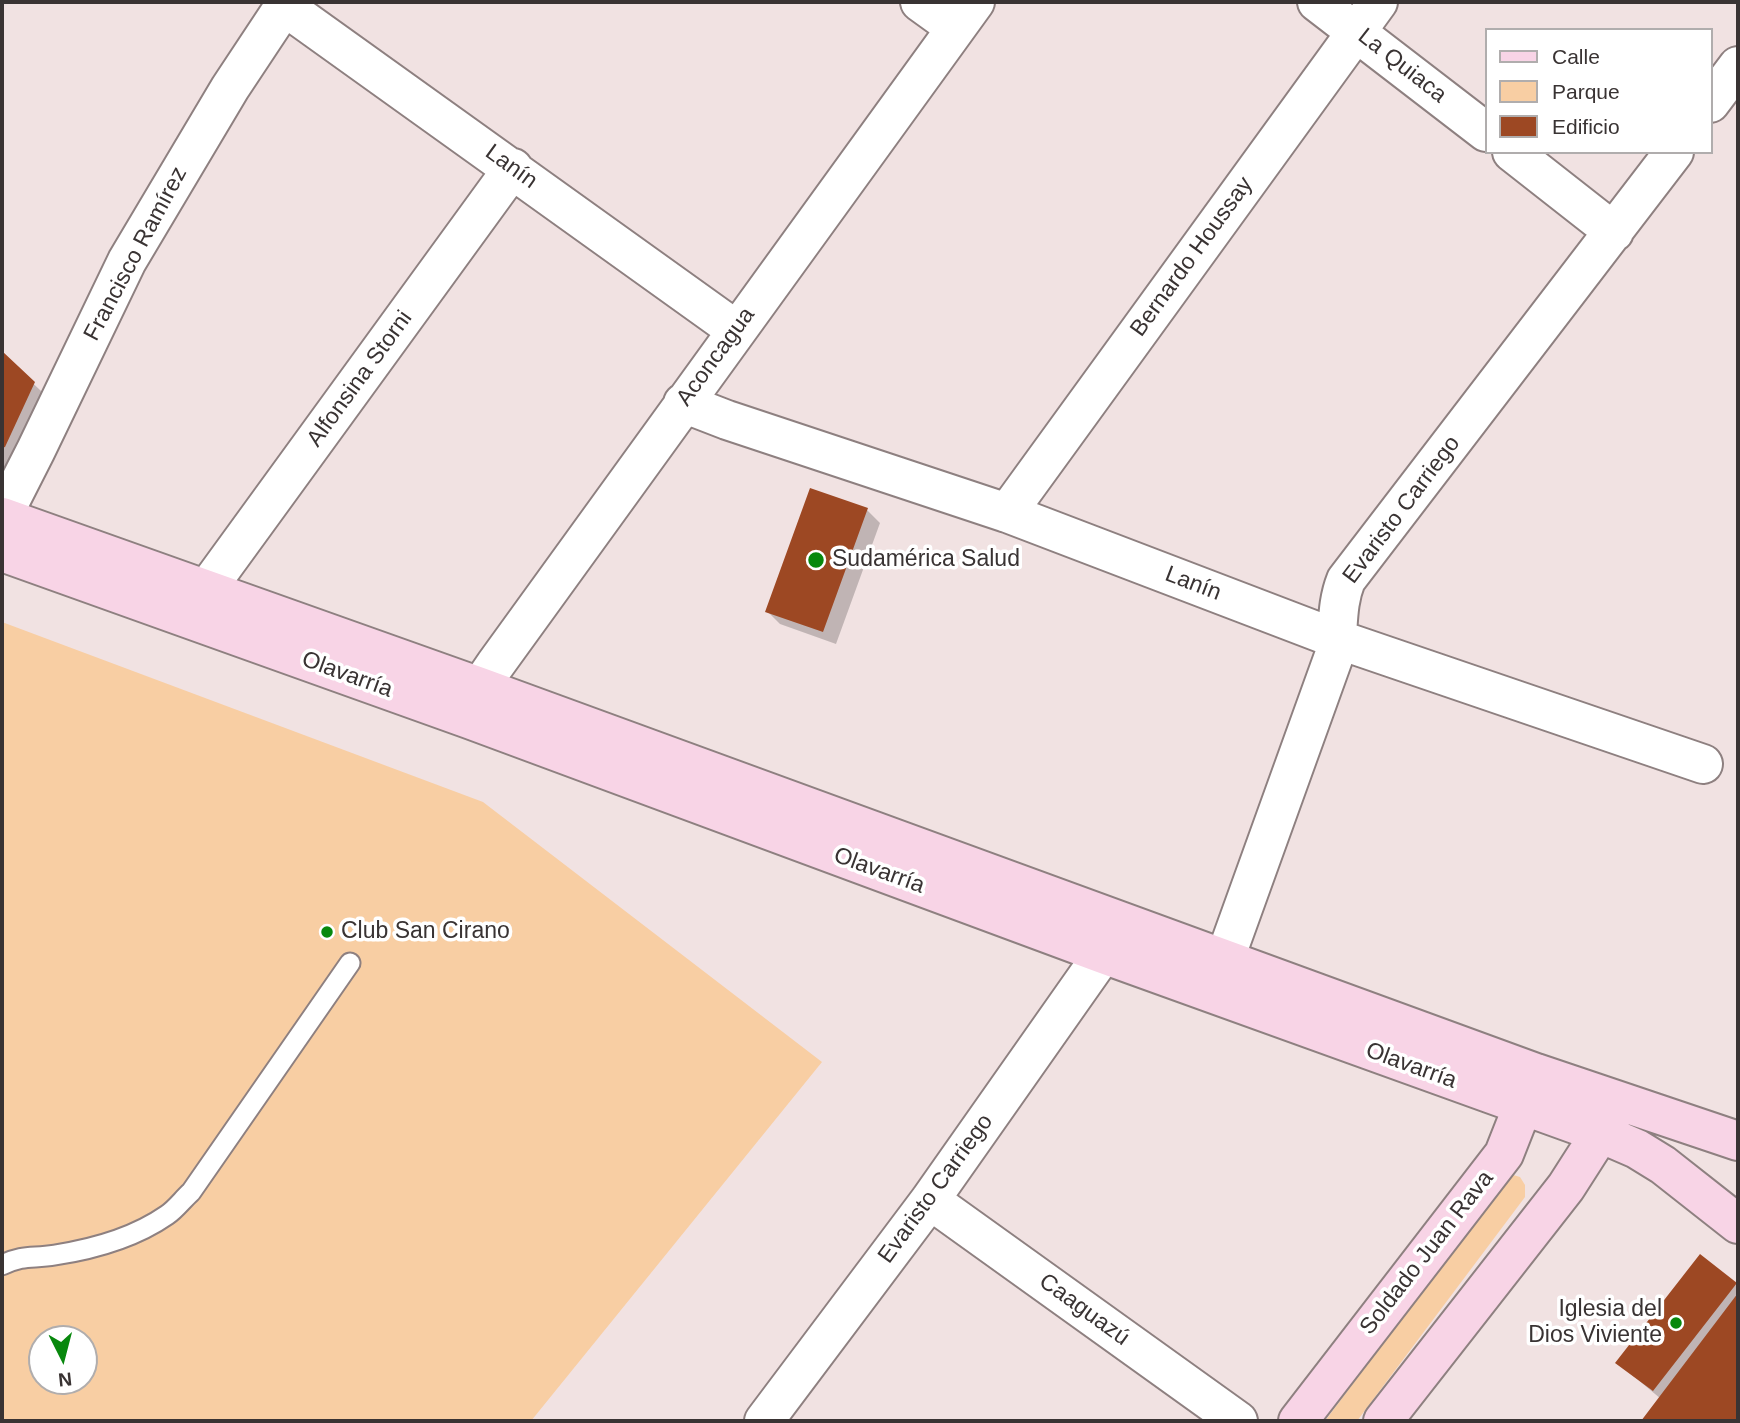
<!DOCTYPE html>
<meta charset="utf-8">
<style>
body{margin:0}
#map{position:relative;width:1740px;height:1423px;overflow:hidden;background:#f1e2e2;font-family:Helvetica,sans-serif}
canvas{display:block}
.frame{position:absolute;inset:0;border:4px solid #393333;pointer-events:none}
.legend{position:absolute;left:1485px;top:28px;width:228px;height:126px;box-sizing:border-box;background:#fff;border:2px solid #b0adad;margin:0;padding:9px 12px;list-style:none;font-size:21px;color:#393333}
.legend li{display:flex;align-items:center;gap:14px;height:35px}
.legend b{width:35px;border:2px solid #b0adad}
.north{position:absolute;left:28px;top:1325px;width:70px;height:70px;box-sizing:border-box;background:#fff;border:2px solid #b0adad;border-radius:50%;rotate:174deg;font-size:19px;font-weight:700;line-height:28px;text-align:center;color:#393333}
.north::after{content:'';display:block;margin:auto;width:24px;height:32px;background:#08880d;clip-path:polygon(50% 0,100% 100%,50% 72%,0 100%)}
</style>
<div id="map">
<canvas width="1740" height="1423"></canvas>
<div class="frame"></div>
<ul class="legend">
<li><b style="height:9px;background:#f8d4e6"></b>Calle</li>
<li><b style="height:19px;background:#f8cea3"></b>Parque</li>
<li><b style="height:19px;background:#9d4823"></b>Edificio</li>
</ul>
<div class="north">N</div>
</div>
<script>
const ctx = document.querySelector('canvas').getContext('2d');
ctx.lineJoin = 'round';
function fillPath(path, color) { ctx.fillStyle = color; ctx.fill(path, 'evenodd'); }
function trace(path, color, width, dash) { ctx.strokeStyle = color; ctx.lineWidth = width; ctx.lineCap = dash ? 'butt' : 'round'; ctx.setLineDash(dash || []); ctx.stroke(path); }
function write(font, color, halo, rows, align = 'center') {
  ctx.font = font + ' Helvetica,sans-serif'; ctx.lineWidth = 7; ctx.setLineDash([]); ctx.textBaseline = 'middle'; ctx.strokeStyle = halo; ctx.fillStyle = color; for (const [text, x, y, turn = 0] of rows) {
    ctx.save(); ctx.translate(x, y); ctx.rotate((+turn || 0) * Math.PI / 180); ctx.textAlign = isNaN(turn) ? turn : align; if (halo) ctx.strokeText(text, 0, 0); ctx.fillText(text, 0, 0); ctx.restore();
  }
}
const green = new Path2D(`
 M2,622l481,180 339,260 -291,359h-529zM42,1339h42v42h-42z
 M1510,1174l10,3 5,8v12l-168,224h-32z`);
const shadow = new Path2D(`
 M2,354l57,54 -57,72z
 M867,510l13,13 -44,121 -56,-20 -13,-13z
 M1700,1257l38,30v134h-94l17,-22 -43,-36z`);
const building = new Path2D(`
 M2,351l33,31 -30,65 -3,1z
 M810,488l58,20 -45,124 -58,-20z
 M1700,1254l37,29 -84,108 -38,-28z
 M1738,1293v128h-97z`);
const lane = new Path2D(`
 M2,1265c23,-11 30,-6 53,-10 39,-6 79,-17 112,-40 9,-6 16,-16 24,-23l159,-229`);
const street = new Path2D(`
 M920,2l36,26
 M1317,2l169,130
 M284,6l452,324
 M1710,103l28,-37
 M1512,152l102,80
 M683,403l44,17 280,93 330,126 366,125
 M1007,513l371,-511
 M2,517l34,-67 91,-189 103,-173 57,-86
 M206,590l307,-422
 M470,716l10,-29 15,-22 480,-663
 M1224,961l111,-308c4,-25 1,-48 11,-73l328,-428
 M930,1200l308,221
 M764,1421l166,-221 173,-246`);
const secondary = new Path2D(`
 M2,517l478,170 1056,386 202,68
 M2,552l467,167 634,235 497,179 37,16 26,16 75,59
 M1298,1421l206,-267 28,-71
 M1383,1421l183,-234 48,-75`);
const markers = [
 [816,560,9,"#08880d"],
 [327,932,7,"#08880d"],
 [1676,1323,7,"#08880d"]
];
const streetNames = [
 ["La Quiaca",1402,66,38],
 ["Lanín",511,167,36],
 ["Francisco Ramírez",136,254,-62],
 ["Bernardo Houssay",1192,257,-54],
 ["Aconcagua",716,357,-54],
 ["Alfonsina Storni",360,379,-54],
 ["Evaristo Carriego",1402,510,-53],
 ["Lanín",1193,584,21],
 ["Olavarría",347,675,20],
 ["Olavarría",879,871,20],
 ["Olavarría",1411,1066,20],
 ["Evaristo Carriego",936,1189,-54],
 ["Soldado Juan Rava",1427,1253,-52],
 ["Caaguazú",1084,1310,36]
];
const poiNames = [
 ["Sudamérica Salud",832,560],
 ["Club San Cirano",341,932],
 ["Iglesia del",1662,1310,"right"],
 ["Dios Viviente",1662,1336,"right"]
];
fillPath(green, '#f8cea3');
fillPath(shadow, '#0003');
fillPath(building, '#9d4823');
trace(lane, '#8e8080', 23);
trace(street, '#8e8080', 42);
trace(secondary, '#8e8080', 42);
trace(lane, '#fff', 19);
trace(street, '#fff', 38);
trace(secondary, '#f8d4e6', 38);
for (const [x, y, r, color] of markers) { const dot = new Path2D(); dot.arc(x, y, r, 0, 2 * Math.PI); ctx.fillStyle = color; ctx.fill(dot); trace(dot, '#fff', 2.5); }
write('23px', '#393333', '#fff', streetNames);
write('23px', '#393333', '#fff', poiNames, 'left');
</script>
